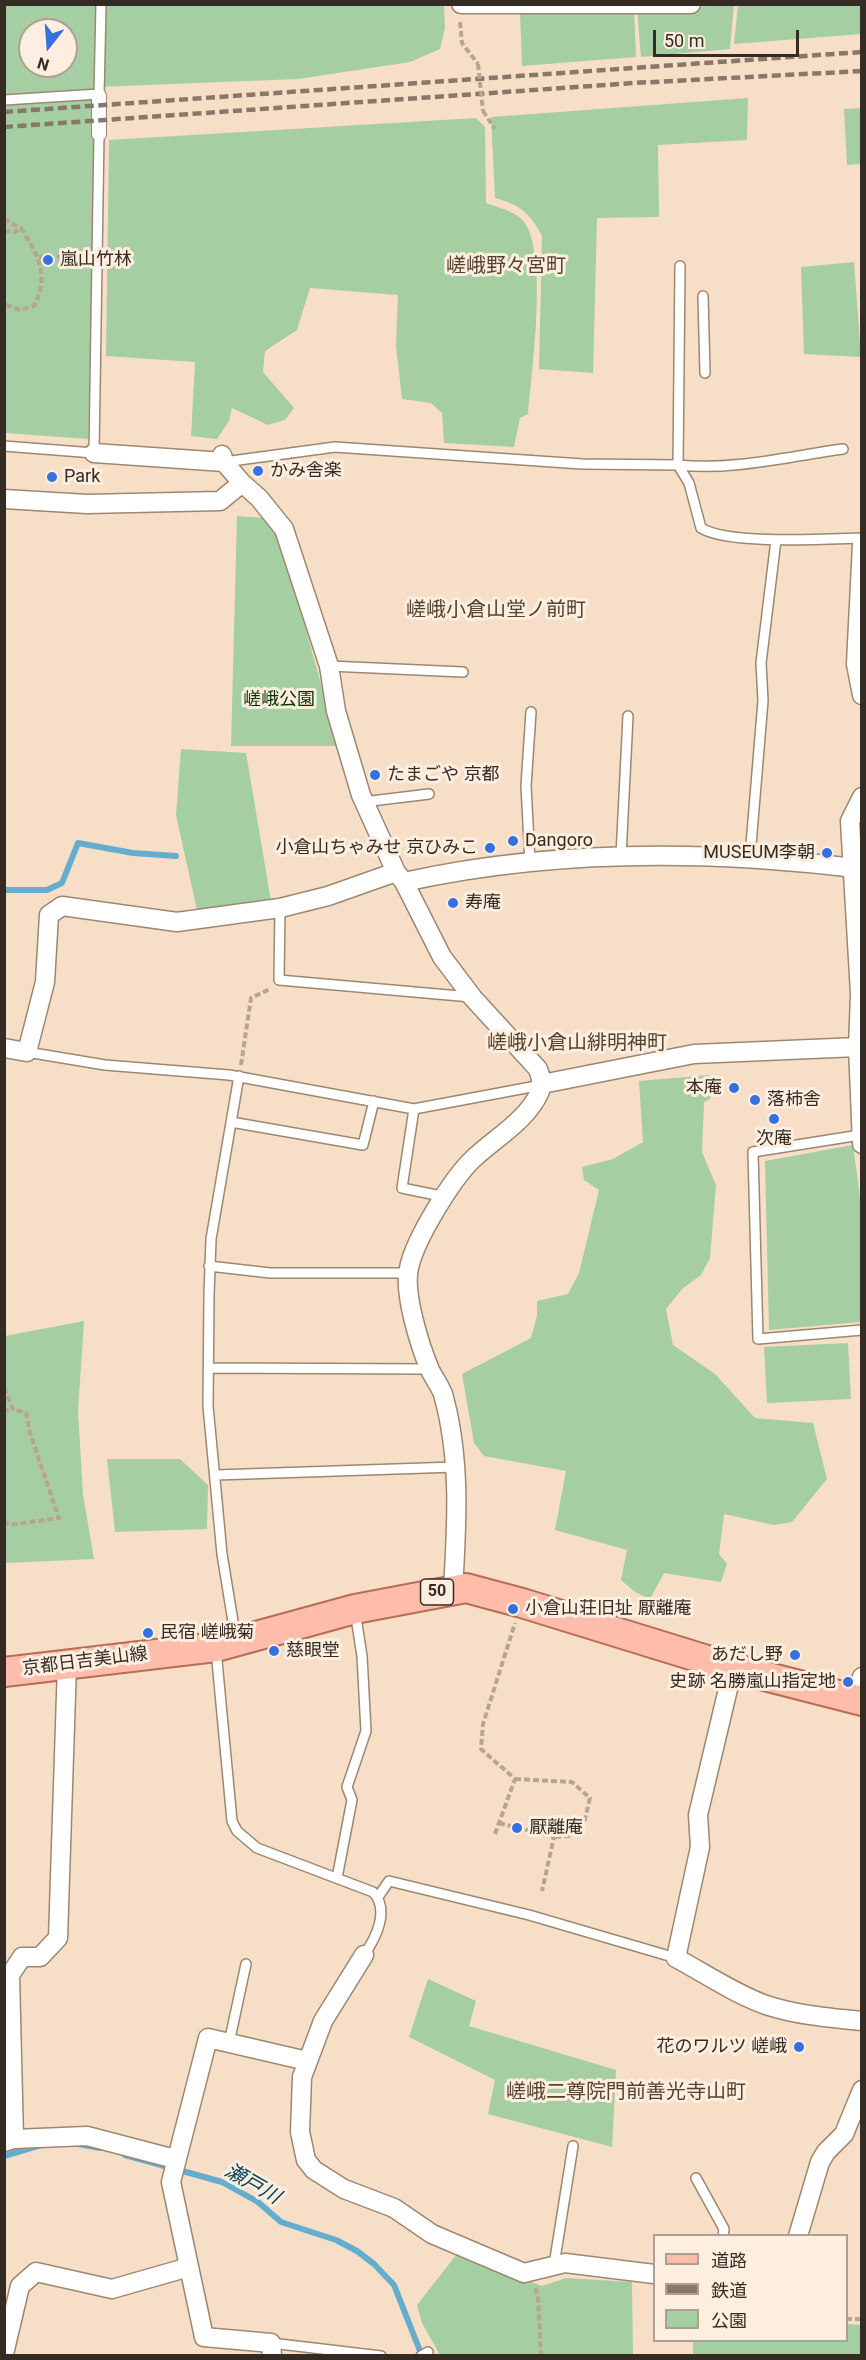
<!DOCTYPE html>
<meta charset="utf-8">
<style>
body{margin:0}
#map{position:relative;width:866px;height:2360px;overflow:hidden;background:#f7dfc7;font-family:Roboto,"Noto Sans JP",sans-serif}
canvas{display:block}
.frame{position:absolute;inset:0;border:6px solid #342b22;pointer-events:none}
.legend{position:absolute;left:653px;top:2234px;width:195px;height:108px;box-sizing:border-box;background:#fdeedf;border:2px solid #ada093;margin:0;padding:8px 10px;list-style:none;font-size:18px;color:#342b22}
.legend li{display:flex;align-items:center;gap:12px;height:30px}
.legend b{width:30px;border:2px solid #ada093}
.north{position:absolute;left:18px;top:18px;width:60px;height:60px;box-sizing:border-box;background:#fdeedf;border:2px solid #ada093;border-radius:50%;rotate:197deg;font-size:16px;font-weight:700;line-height:24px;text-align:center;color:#342b22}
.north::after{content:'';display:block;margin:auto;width:21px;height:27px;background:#3470df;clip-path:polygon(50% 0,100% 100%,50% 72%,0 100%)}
.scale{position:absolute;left:653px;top:30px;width:146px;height:27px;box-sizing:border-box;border:3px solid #342b22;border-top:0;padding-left:8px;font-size:18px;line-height:21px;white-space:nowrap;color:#342b22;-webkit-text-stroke:4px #fdeedf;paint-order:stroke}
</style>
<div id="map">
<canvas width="866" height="2360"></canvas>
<div class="frame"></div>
<ul class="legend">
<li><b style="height:8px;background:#febcaa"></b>道路</li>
<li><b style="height:8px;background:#887869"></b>鉄道</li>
<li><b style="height:16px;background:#a5cea2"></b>公園</li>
</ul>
<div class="north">N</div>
<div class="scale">50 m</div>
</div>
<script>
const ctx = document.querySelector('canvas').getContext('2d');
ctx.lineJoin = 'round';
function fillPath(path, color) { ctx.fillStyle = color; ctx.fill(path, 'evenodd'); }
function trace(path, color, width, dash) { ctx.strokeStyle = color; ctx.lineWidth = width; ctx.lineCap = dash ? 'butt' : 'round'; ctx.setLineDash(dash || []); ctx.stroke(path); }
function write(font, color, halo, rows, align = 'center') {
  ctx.font = font + ' Roboto,"Noto Sans JP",sans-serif'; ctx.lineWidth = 6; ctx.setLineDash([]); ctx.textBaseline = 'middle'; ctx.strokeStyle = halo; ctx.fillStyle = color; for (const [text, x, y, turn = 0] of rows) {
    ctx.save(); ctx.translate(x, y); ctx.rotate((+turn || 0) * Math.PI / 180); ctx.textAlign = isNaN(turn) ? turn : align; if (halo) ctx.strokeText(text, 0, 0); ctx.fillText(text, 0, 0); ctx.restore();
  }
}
const green = new Path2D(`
 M4,5h440l1,23 -5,21 -30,13 -112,17 -201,8 -9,352 -83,-6zM30,30h36v36h-36z
 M734,5l-4,44 -89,8 -4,-48z
 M738,5h123v29l-127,10z
 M634,7l2,50 -114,9 -2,-54z
 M748,98l-1,42 -89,5 1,72 -62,1 -4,155 -54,-4 3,-133c-11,-22 -23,-32 -47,-38l-4,-81z
 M861,108v56l-14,1 -3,-56z
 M476,118l9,9 1,76c13,5 32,8 40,22 21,35 6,145 2,189l-8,4 -6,29 -70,-4 -2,-30 -11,-10 -29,-4 -6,-53 2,-51 -88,-7 -13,42 -32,21 -2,21 31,36 -9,12 -17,5 -36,-17 -3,13 -12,18 -26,-3 4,-74 -89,-6 3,-216z
 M854,262l7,95 -57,-3 -3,-87z
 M237,516l29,2 13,13 59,215h-107z
 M181,749l65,4 25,148 -74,9 -21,-95z
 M709,1075l1,24 -6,3 -2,50 14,33 -6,73 -9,17 -19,14 -16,20 7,36 42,29 40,44 58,5 14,56 -35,43 -18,3 -50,-11 -5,40 8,10 -6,18 -57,-9 -14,26 -15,-7 -14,-12 6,-30 -72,-20 11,-59 -82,-15 -10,-13 -12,-69 69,-36 6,-22v-15l31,-7 11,-21 20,-83 -15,-10 -2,-13 31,-8 30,-17 -4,-61z
 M853,1145l8,59v118l-92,8 -4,-169z
 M84,1321l-6,90 5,84 11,64 -89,4v-227z
 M848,1343l3,56 -84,4 -3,-56z
 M107,1459h73l28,26 -1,44 -92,3z
 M428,1979l48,22 -7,25 147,44 -4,77 -124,-33 7,-34 -86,-43z
 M457,2254l85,32 24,-8 66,4 1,73h-193l-18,-32 -5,-18z
 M847,2324l14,1v30h-168v-14l153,-1z`);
const stream = new Path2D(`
 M4,890h43l15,-7 16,-40 55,10 43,3
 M78,2144l22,4
 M125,2155l97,27 36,20 23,20 55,18 21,11 17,13 20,21 28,71
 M4,2156l37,-11`);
const path = new Path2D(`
 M460,22l2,21 16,21
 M483,111l12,18
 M4,219l17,9
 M4,231l11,1 6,-4c17,27 29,47 13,78l-14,4 -16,-6
 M39,257l45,-1
 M241,1065l10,-67 19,-9
 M4,1388l9,21 -9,2
 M4,1521l5,4 50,-7 -29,-85 -4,-20 -13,-4
 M515,1779l57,3 18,16 -5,21 -13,17 -18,1
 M499,1823l55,14 -12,54
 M495,1834l20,-55 -34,-30 2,-25 32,-101
 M535,2288l3,8 3,60
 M846,2319h16`);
const service = new Path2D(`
 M99,96l2,-92
 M4,100l95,-6
 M680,266l-2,199c54,6 112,-9 165,-16
 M703,296l2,77
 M4,446l90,7 5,-319
 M224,462l111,-15 247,17 96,1 11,18 12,45c27,17 125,11 161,10
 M329,666l134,6
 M363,802l66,-8
 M621,856l7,-140
 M750,857l13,-156 -2,-38 15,-123
 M530,862l-4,-76 5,-74
 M280,908l-1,72 192,17
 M27,1052l78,13 124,10 185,34 128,-24
 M414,1109l-12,79 44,9
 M231,1122l132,23 11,-44
 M860,1135l-107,17 5,187 104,-9
 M209,1266l61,7h138
 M209,1368l221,1
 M216,1475l239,-8
 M236,1640l-14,-86 -14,-148 1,-111 2,-56 28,-163
 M216,1650l16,171 5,10 20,17 116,44c17,18 3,46 -9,63
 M337,1878l15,-78 -5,-13 19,-56 -4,-75 -7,-45
 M378,1897l11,-16 140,34 147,43
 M229,2043l17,-79
 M696,2178l28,51 -1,7
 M554,2265l19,-119
 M271,2343l110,13
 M421,2356l7,-4`);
const pedestrian = new Path2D(`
 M99,134v-38`);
const minor = new Path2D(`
 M461,4h230
 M94,453l130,9
 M242,483l17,15 25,31 45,137 7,45 25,84 35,77 8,10 38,75 31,41 65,71c2,7 6,15 2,22 -11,28 -46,48 -67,68 -21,20 -58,80 -64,109 -6,25 11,78 21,102 4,8 10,16 13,24 18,64 14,130 10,195
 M4,499l83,5 133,-3 22,-18 -18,-21 -2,-7
 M862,544l-6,120 6,31
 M862,797l-12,24 10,173 -2,53 4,97
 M404,882c150,-33 306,-32 458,-13
 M4,1048l23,4 18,-70 4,-67 13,-9 115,16 103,-14 48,-12 68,-24
 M542,1084l152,-30 164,-7
 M733,1668l-35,147 2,32 -24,111c30,16 59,36 90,47 30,10 64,13 96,16
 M856,1700l6,-23
 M364,1955l-41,66 -21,56 -2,55 6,28 8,10 30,19 50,19 38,26 92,39 41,-10 89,11
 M14,2139l73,-3 88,23
 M4,2142l10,-3 -4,-164 12,-18h18l18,-19 9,-274
 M798,2236l22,-74 6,-10 18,-18 18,-44
 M4,2354l16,-68 16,-14 76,17 77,-22
 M272,2356l-1,-13 -67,-6 -33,-155 37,-144 99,23`);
const primary = new Path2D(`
 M4,1672l212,-25 139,-38 111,-21 56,15 211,65 129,33`);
const rail = new Path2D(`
 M4,112l858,-60
 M4,127l630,-44 228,-12`);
const pathBridge = new Path2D(`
 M478,64l5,47`);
const markers = [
 [48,260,6,"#3470df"],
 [258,471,6,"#3470df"],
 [52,477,6,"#3470df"],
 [375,775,6,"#3470df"],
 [513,841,6,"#3470df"],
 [490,848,6,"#3470df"],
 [827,853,6,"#3470df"],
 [453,903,6,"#3470df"],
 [734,1088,6,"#3470df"],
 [755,1100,6,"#3470df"],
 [774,1119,6,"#3470df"],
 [513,1609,6,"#3470df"],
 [148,1633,6,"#3470df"],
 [274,1651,6,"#3470df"],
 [795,1655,6,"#3470df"],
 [848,1682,6,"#3470df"],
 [517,1828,6,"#3470df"],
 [799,2047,6,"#3470df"]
];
const shields = [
 [437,1592,33]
];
const shieldNames = [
 ["50",437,1592]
];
const poiNames = [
 ["嵐山竹林",60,260],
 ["かみ舎楽",270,471],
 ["Park",64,477],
 ["たまごや 京都",387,775],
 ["Dangoro",525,841],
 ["小倉山ちゃみせ 京ひみこ",478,848,"right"],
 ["MUSEUM李朝",815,853,"right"],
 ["寿庵",465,903],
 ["本庵",722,1088,"right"],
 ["落柿舎",767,1100],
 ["次庵",774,1139,"center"],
 ["小倉山荘旧址 厭離庵",525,1609],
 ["民宿 嵯峨菊",160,1633],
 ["慈眼堂",286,1651],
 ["あだし野",783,1655,"right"],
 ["史跡 名勝嵐山指定地",836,1682,"right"],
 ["厭離庵",529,1828],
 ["花のワルツ 嵯峨",787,2047,"right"]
];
const parkNames = [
 ["嵯峨公園",279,700]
];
const streetNames = [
 ["京都日吉美山線",85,1662,-7]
];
const neighbourhoodNames = [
 ["嵯峨野々宮町",506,267],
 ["嵯峨小倉山堂ノ前町",496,611],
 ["嵯峨小倉山緋明神町",577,1044],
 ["嵯峨二尊院門前善光寺山町",626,2093]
];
const waterNames = [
 ["瀬戸川",252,2185,30]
];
fillPath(green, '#a5cea2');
trace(stream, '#64adcf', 6);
trace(service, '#9d8771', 12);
trace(pedestrian, '#9d8771', 16);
trace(minor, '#9d8771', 21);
trace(primary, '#b76c55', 32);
trace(path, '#b7a491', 4, [6, 3]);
trace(service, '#fff', 9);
trace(pedestrian, '#fff', 14);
trace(minor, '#fff', 18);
trace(primary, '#febcaa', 28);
trace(rail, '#887869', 4.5, [9, 4.5]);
trace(pathBridge, '#b7a491', 4, [6, 3]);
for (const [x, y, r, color] of markers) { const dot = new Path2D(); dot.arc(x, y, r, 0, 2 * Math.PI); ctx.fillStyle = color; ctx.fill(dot); trace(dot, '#fdeedf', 2); }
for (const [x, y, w] of shields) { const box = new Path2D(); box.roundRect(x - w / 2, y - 13, w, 26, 4.5); ctx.fillStyle = '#fdeedf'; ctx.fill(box); trace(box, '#342b22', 1.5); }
write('bold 16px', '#342b22', null, shieldNames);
write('18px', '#342b22', '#fdeedf', poiNames, 'left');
write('18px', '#003402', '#fdeedf', parkNames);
write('18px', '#342b22', '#fdeedf', streetNames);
write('20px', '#56432e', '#fdeedf', neighbourhoodNames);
write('italic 20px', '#01435a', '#fdeedf', waterNames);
</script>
